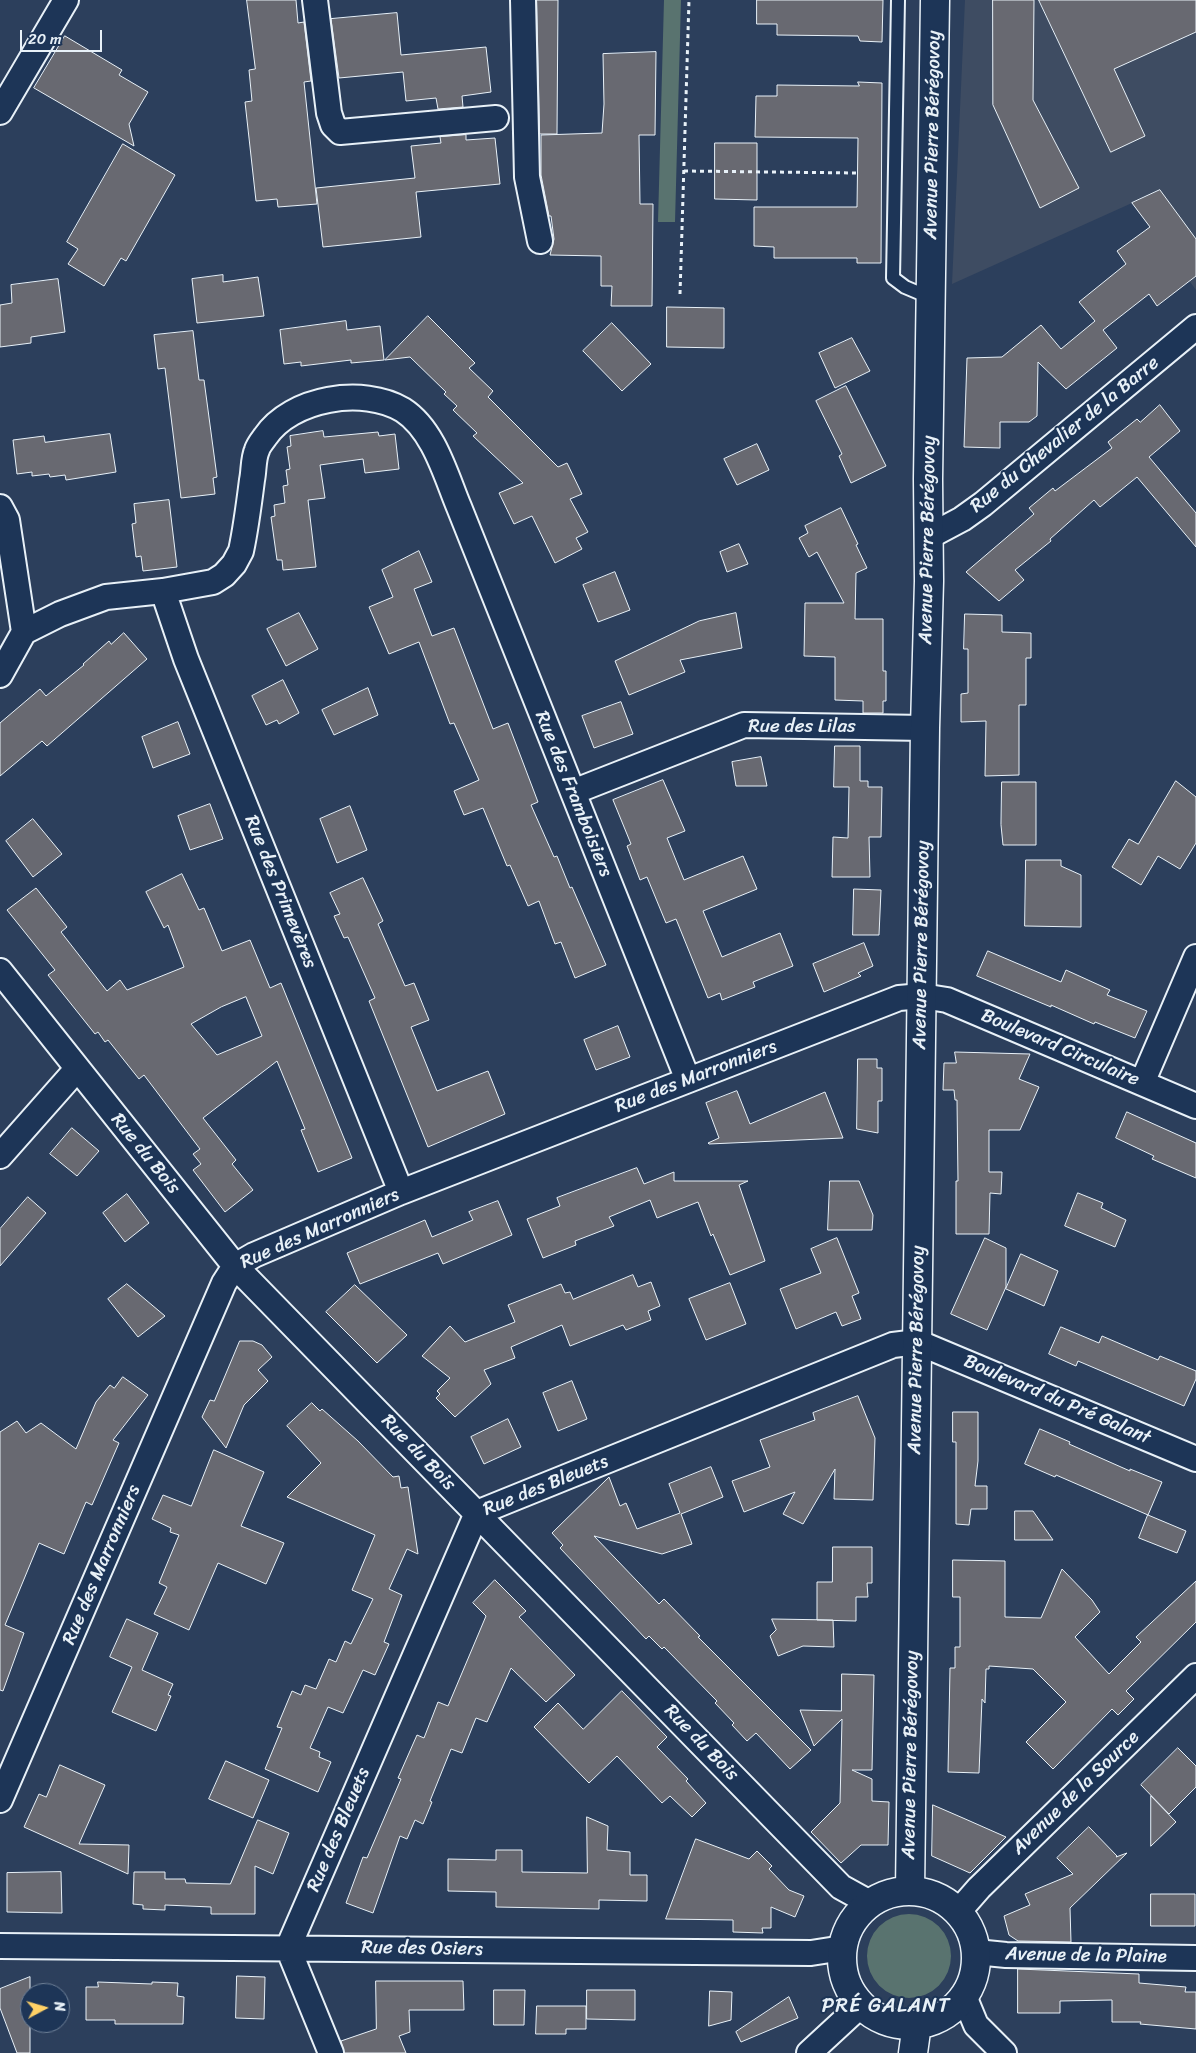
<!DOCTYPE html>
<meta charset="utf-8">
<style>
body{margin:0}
#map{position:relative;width:1196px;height:2053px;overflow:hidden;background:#2c3f5c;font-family:Sriracha,sans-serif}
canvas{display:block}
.north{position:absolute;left:20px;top:1983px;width:50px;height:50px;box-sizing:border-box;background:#1d3557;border:1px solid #6e8097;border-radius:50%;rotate:84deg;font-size:14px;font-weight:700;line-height:20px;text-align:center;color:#e8f1f8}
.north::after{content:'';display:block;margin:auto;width:18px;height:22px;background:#ffd166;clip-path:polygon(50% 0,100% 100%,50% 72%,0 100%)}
.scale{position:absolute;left:20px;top:30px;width:82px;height:22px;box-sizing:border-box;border:2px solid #e8f1f8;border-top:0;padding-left:6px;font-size:15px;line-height:18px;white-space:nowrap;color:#e8f1f8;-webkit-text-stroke:4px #1d3557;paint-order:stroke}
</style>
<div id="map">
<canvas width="1196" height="2053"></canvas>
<div class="north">N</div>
<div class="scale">20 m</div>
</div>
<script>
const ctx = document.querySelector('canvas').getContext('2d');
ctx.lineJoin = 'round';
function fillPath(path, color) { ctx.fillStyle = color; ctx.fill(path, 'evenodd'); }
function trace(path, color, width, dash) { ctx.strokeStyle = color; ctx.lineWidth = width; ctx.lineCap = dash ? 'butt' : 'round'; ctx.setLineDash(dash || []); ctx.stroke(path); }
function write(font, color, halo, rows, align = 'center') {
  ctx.font = font + ' Sriracha,sans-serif'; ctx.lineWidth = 4; ctx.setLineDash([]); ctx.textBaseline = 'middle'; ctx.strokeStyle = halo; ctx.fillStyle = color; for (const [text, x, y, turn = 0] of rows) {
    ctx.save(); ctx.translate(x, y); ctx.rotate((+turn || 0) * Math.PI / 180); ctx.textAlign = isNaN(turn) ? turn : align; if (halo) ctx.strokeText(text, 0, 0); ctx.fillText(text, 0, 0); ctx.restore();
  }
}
const built = new Path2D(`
 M965,0h231v290l-64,-87 -180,81z`);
const green = new Path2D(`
 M664,0h17l-6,222h-17z
 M867 1956a42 42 0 1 1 84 0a42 42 0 1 1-84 0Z`);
const building = new Path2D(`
 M247,0h49l2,23 6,-1 7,59 -7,1 13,122 -39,3 -1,-8 -21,2 -11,-99 7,-1 -3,-31 6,-1z
 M537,0h21l-1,134h-17z
 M757,0h126l-1,42 -22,-1 -2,-5 -81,-1v-11h-20z
 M993,0h41l-1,100 46,88 -39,20 -47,-103z
 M1039,0h157v32l-82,37 31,67 -34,16z
 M397,13l4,42 85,-8 5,45 -29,4 1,11 -25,2 -2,-11 -30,3 -3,-29 -64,6 -8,-59z
 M65,36l57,34 -3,5 29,17 -19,32 5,22 -100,-58z
 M656,52l-1,83h-16l1,69h13l-1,102h-41l1,-20h-11v-30l-51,-1 4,-16 -3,-23h-2l-8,-41v-40l61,-2 2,-29 -1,-50z
 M858,82l24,1 -1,180h-24v-5h-83v-11l-20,-1v-39h103l1,-69 -103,-1 1,-41h21v-11l82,1z
 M466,135v5l29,-2 5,46 -84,8 5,45 -98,10 -7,-59 99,-10 -4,-32 30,-3 -1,-6z
 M715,143h42v57l-42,-1z
 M123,144l52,31 -49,86 -5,-3 -17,28 -36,-22 10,-15 -11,-7z
 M1160,190l36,49v37l-39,30 -8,-12 -46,36 14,18 -51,41 -28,-27 -1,54 -8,6h-29v26l-36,-1 3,-89 35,-1 39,-32 20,24 34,-28 -16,-19 47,-38 -9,-13 33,-24 -18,-24z
 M223,275v7l35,-5 6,39 -67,7 -5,-44z
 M58,279l7,53 -34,5v6l-31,4v-42l12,-2 -1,-18z
 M667,307l57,1v40l-57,-1z
 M428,316l47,47 -6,5 24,23 -5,6 70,70 9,-4 15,31 -12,5 18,33 -12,6 6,11 -27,14 -23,-47 -18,8 -15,-31 24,-10 -50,-47 4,-3 -24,-23 4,-4 -13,-12 2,-2 -36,-35 -25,3z
 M346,321l1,9 33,-4 4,34 -33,3v-3l-50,6v-4l-17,2 -4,-34z
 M612,323l39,41 -29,27 -39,-40z
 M193,331l6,49h5l13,97 -4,1 2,16 -34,4 -16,-130 -7,1 -4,-34z
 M852,338l18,33 -35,17 -16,-35z
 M846,386l40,80 -35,17 -12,-27 3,-2 -26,-53z
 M1160,405l20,26 -31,26 47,56v34l-59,-70 -37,30 -6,-7 -44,39 1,2 -36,29 9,10 -25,21 -33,-29 68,-58 -5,-6 24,-20 2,3 57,-43 -4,-6 29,-23 3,3z
 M323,431l1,6 54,-5 1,4 16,-2 4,35 -34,4 -2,-14 -43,6 5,33 -17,2 8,67 -33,3 -1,-10h-5l-6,-43 4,-1 -1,-11 11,-2 -2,-17 5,-1 -2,-15 4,-1 -3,-22 4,-1 -1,-10z
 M110,434l6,38 -50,8 -1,-5 -15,2 -1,-3 -17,2v-4l-15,2 -4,-34 31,-4 1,6z
 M757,444l12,26 -32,15 -13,-26z
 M169,500l8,67 -34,4 -2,-15 -5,1 -4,-33 4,-1 -2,-19z
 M841,508l17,36 -2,1 11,23 -11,5 -1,46h28v52h3v30h-3v12h-20v-12l-28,-1v-43l-31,-1 1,-53h39l-27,-51 -8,5 -10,-19 9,-5 -3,-7z
 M739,544l9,20 -21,8 -7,-20z
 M419,551l13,31 -18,7 18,47 22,-8 39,101 15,-6 30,79 -7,3 23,52 3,-1 13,32 2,-1 34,78 -31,13 -14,-36 -6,2 -16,-43 -11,5 -18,-41 -3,1 -24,-58 -19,7 -10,-24 25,-11 -25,-57 -4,1 -31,-82 -30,12 -20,-47 24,-10 -11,-27z
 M615,572l15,38 -32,12 -15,-37z
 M299,613l19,36 -32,17 -19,-37z
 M736,613l6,35 -62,12 5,12 -56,23 -14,-34 84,-40z
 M965,614l37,1v17l29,1v25h-5v47h-7v70l-34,1 1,-55 -25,1v-28l7,-1v-44h-4z
 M124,633l23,26 -100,87 -5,-5 -42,35v-53l40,-34 6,7 38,-31 -1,-1 26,-23 2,3z
 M283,680l16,33 -20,11 -2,-4 -11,5 -14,-29z
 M368,688l10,27 -44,20 -12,-25z
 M621,702l12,32 -39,14 -12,-32z
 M178,722l12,32 -37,14 -11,-31z
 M835,746h25v35h8v6h14l-1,50h-12l1,40h-38l1,-40 15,1 1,-51h-15z
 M761,757l6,29h-31l-4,-24z
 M663,780l22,51 -18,7 17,42 59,-24 14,33 -54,22 19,46 58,-24 13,33 -40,16 2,5 -33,13 -2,-7 -12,5 -32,-79 -10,4 -19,-46 -7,3 -13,-34 4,-2 -18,-44z
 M1176,781l20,16v46l-16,26 -22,-13 -17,29 -29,-18 17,-28 9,5z
 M1002,782h34v63h-33l-2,-20z
 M210,804l13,35 -33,11 -12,-34z
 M350,806l17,44 -30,13 -17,-44z
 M33,819l29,35 -29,23 -27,-36z
 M1026,860h35v6l20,9v52l-56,-1z
 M182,874l17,36 5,-2 18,43 28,-11 20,48 11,-5 71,175 -34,14 -17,-42 4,-1 -28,-68 -74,57 33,42 -4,4 21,26 -28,22 -32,-42 8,-6 -8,-10 7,-5 -56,-74 -5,4 -31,-39 -3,2 -7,-10 -3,2 -47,-59 7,-5 -48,-60 29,-22 31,39 -6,5 46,59 13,-11 7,10 57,-23 -16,-42 -4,3 -18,-36zM246,997l16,39 -45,19 -26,-31 30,-17z
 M363,878l20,43 -5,3 27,62 9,-3 15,37 -18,7 26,64 51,-20 17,43 -77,33 -59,-146 6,-3 -27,-61 -4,1 -10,-22 6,-2 -10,-21z
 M854,889l27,1 -2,45h-26z
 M864,943l9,23 -15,7 3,3 -37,16 -11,-28z
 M988,951l73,31 5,-12 44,20 -3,5 40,16 -12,27 -40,-16 -1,2 -43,-19v2l-74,-31z
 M618,1026l12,31 -34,13 -12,-30z
 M955,1052l75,2 -11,25 20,8 -19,43h-31v42h13l-1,22 -11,-1 -1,41h-33v-53h2l-1,-81h-2l-1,-10h-11l1,-27h12z
 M858,1059h19v9h5v33h-4v32l-21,-4z
 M737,1091l13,33 75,-32 18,46 -134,6 -1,-1 11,-5 -13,-35z
 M1127,1112l69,31v35l-44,-19 2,-3 -38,-18z
 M72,1128l27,23 -22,25 -27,-22z
 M637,1168l7,16 30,-12v9h74l-9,4 26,76 -35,14 -17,-41 -2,2 -13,-34 -41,16 -7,-18 -41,17 5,9 -39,15 1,4 -33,13 -16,-39 33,-13 -3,-8z
 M830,1181h29l14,34 -1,15h-44z
 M1078,1193l25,10 -2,5 25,12 -11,27 -50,-21z
 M127,1194l22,29 -24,19 -22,-29z
 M28,1197l18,16 -46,53v-37z
 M498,1201l14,34 -69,29 -5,-11 -78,31 -13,-31 78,-33 7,17 41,-17 -4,-8z
 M837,1238l22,55 -7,3 9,23 -19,7 -6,-14 -40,17 -16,-40 41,-16 -10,-24z
 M985,1238l21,10v39l-19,43 -36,-16z
 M1021,1254l37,17 -14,35 -38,-17z
 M633,1275l5,12 13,-5 9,24 -12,5 3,9 -25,10 -3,-5 -53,21 -8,-21 -51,22 4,11 -31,12 7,14 -36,33 -19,-19 4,-4 -3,-3 13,-13 -28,-22 28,-30 15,16 50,-20 -7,-17 53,-21 4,9 5,-1 3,7z
 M730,1283l16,41 -40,16 -17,-41z
 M127,1284l38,32 -27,21 -30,-38z
 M355,1285l52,50 -30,28 -51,-51z
 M1061,1327l38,16 3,-7 56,24 2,-4 36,15v8l-12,27 -106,-45 -2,5 -27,-12z
 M240,1341h13l9,4 10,12 -14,13 10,11 -24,24 -18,43 -24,-31 8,-17 4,1z
 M123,1377l25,18 -35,45 6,3 -27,62 -6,-3 -22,52 -25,-11 -34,82 19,8 -21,58 -3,-1v-258l17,-11 9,12 15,-10 35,26 20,-47 14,-17 4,3z
 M572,1381l15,38 -29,12 -15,-38z
 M858,1396l17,42 -2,62 -39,-1 1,-30 -32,55 -20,-10 12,-22 -51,20 -12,-31 38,-14 -10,-27 55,-20 -2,-7z
 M312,1403l8,8 2,-2 36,32 35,36 6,-1 2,12 7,-1 10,67 -11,-5 -18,40 13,6 -18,47 5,2 -14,31 -12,-5 -20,43 -15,-6 -18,41 10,4 -1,5 12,5 -13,30 -53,-23 17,-41 -5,-1 15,-36 9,4 4,-10 11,4 13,-30 7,3 9,-21 6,3 22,-45 -21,-9 23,-55 -88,-38 34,-34 -34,-37z
 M953,1412h25v49l-3,25h12v23h-16l-2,16 -13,-1v-82h-3z
 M508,1419l13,28 -37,17 -13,-27z
 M1040,1429l30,13 -1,2 61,27v-2l32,13 -14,33 -92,-40 -1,2 -30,-13z
 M214,1450l50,22 -23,54 43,17 -18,41 -48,-21 -29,67 -35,-16 13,-27 -8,-4 20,-48 -9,-3 1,-4 -19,-9 11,-24 28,11z
 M711,1467l12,30 -42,17 11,30 -30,10 -68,-18 65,68 5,-5 36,37 -2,1 113,113 -21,19 -34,-36 -9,8 -15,-16 2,-2 -19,-20 2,-2 -53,-54 -2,2 -13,-13 -3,3 -86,-91 3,-3 -11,-12 57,-56 11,29 6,-3 11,26 43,-16 -11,-29z
 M1015,1511h18l20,29h-38z
 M1148,1515l38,16 -9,22 -38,-15z
 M833,1547h39v36h-5l1,14h-12v24l-39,-1v-38h15z
 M953,1560l52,1v56l36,1 21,-49 30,31 8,12 -25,25 34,37 32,-32 -5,-5 60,-56v41l-70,69 8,8 -16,16 -6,-6 -59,60 -27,-27 40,-40 -33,-33 -44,-3v3h-3l-1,34 -3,-4 -3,74 -31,-1 2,-104h5v-21h5v-50h-7z
 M495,1580l31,31 -7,6 56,58 -29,27 -35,-34 -24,54 -11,-4 -14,35 -11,-4 -21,52 2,1 -9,22 -8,-4 -8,19 -7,-3 -27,77 -27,-10 17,-46 4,1 34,-79 -3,-1 19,-43 7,3 14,-36 10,4 38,-90 -13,-13z
 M127,1619l31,14 -16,37 31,14 -5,11 3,1 -15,35 -44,-19 20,-45 -22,-10z
 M772,1619l61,1 1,27 -31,-1 -25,10 -8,-20 6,-6z
 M842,1674l32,1 -2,95h-20l20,9v22l17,1 -1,43h-27l-20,18 -30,-31 29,-29 2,-84 -28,27 -14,-36 41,1z
 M622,1691l45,46 -10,10 31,32 -2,2 20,22 -14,14 -22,-21 -8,7 -45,-47 -28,27 -55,-56 24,-24 25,26z
 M1178,1748l18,18v21l-27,27 -28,-29z
 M226,1761l43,19 -16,38 -44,-19z
 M60,1765l45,20 -26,59 50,1 -1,29 -104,-47 15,-33 7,3z
 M1151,1796l25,26 -25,24z
 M933,1805l30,13 43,19 -36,36 -38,-17z
 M587,1817l21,9 -1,24 23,2v23h17v26l-48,-1v9l-103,-2v-15l-48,-1v-32l48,1v-10h26v22l65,1z
 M258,1820l31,13 -16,41 -18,-8v48h-44v-7l-46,-2v5l-22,-1v-4l-10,-1 1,-32h31v7h20l1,4 44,1z
 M1089,1827l28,29 -1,1 11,-4 -57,55 1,34 -53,-1 -9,-6 -5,-19 26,-11 -5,-11 48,-20 -16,-16z
 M696,1839l53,20 8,-8 15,15 -3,3 20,21 15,6 -9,21 -24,-10v21h-9l1,5 -30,-1v-12l-67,-1z
 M61,1872l1,41 -55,-1v-39z
 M1151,1894h44v32h-44z
 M1018,1969l121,5v9l47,4 -1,5h11v37l-56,-5 1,-2h-29v-22l-52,1v12h-42z
 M237,1976l28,1 -1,42 -28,-1z
 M30,1977v76h-13l-17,-45v-19z
 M376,1981h87l1,29h-55l1,22 -11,4 7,17h-62l-3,-12 35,-12z
 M98,1982l54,2v-2l26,1 -1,13 7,1 -1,27h-68v-4h-29v-33h12z
 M494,1990h31l-1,35h-30z
 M587,1990h48v30l-48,-1z
 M710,1991l22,1 -1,28 -22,6z
 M789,1997l9,21 -57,24 -5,-10z
 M537,2006h49v23h-20v5h-30z`);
const path = new Path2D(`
 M684,171l173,2
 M680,294l9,-294`);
const lane = new Path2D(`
 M898,0l-5,278 12,9 26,11`);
const street = new Path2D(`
 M315,0l14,113 4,12 7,7 156,-14
 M523,0l4,177 13,64
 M0,112l66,-112
 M0,507l7,13 17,112
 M930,536l32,-17 21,-15 213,-177
 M163,591l23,68 215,533
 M0,675l24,-43 36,-18 46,-17 57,-6 50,-9 11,-7 10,-11 7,-13c5,-23 8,-47 11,-71 2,-9 1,-21 5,-30 1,-4 5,-9 8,-13 26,-39 98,-51 138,-27 31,20 43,66 56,97l229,573
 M573,792l171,-67 181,3
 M0,971l235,295 606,621 29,16
 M1142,1083l54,-126
 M0,1156l77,-87
 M0,1800l224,-517 11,-17 19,-11 147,-63 498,-194 23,-2 25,4 249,106
 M958,1912l21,-24 217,-212
 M0,1946l811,7 32,-5
 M976,1952l30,3 190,3
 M964,1996l12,29 28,28
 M331,2053l-43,-105 189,-435 416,-168 24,-3 279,117
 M809,2053l52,-48`);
const secondary = new Path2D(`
 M910,1890l15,-1162 4,-147 -1,-102 7,-479
 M842 1958a67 67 0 1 1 134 0a67 67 0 1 1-134 0Z
 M913,2053l4,-29`);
const streetNames = [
 ["Avenue Pierre Bérégovoy",933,135,-89],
 ["Rue du Chevalier de la Barre",1065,435,-39],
 ["Avenue Pierre Bérégovoy",928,540,-89],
 ["Rue des Lilas",802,727],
 ["Rue des Framboisiers",573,794,68],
 ["Rue des Primevères",280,892,68],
 ["Avenue Pierre Bérégovoy",922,945,-89],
 ["Boulevard Circulaire",1060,1048,23],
 ["Rue des Marronniers",696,1077,-21],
 ["Rue du Bois",145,1154,51],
 ["Rue des Marronniers",320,1229,-24],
 ["Avenue Pierre Bérégovoy",917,1350,-89],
 ["Boulevard du Pré Galant",1057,1400,23],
 ["Rue du Bois",418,1453,46],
 ["Rue des Bleuets",546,1486,-22],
 ["Rue des Marronniers",102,1565,-67],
 ["Rue du Bois",701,1743,46],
 ["Avenue Pierre Bérégovoy",911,1755,-89],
 ["Avenue de la Source",1076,1793,-44],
 ["Rue des Bleuets",339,1830,-67],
 ["Rue des Osiers",422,1949,1],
 ["Avenue de la Plaine",1086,1956,1]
];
const quarterNames = [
 ["PRÉ GALANT",886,2007]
];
fillPath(built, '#3e4c62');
fillPath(green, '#59736f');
fillPath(building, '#686971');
trace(building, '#e8f1f8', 1);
trace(lane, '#e8f1f8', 16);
trace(street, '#e8f1f8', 28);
trace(secondary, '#e8f1f8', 31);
trace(path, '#e8f1f8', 3, [4, 4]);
trace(lane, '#1d3557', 12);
trace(street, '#1d3557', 24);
trace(secondary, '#1d3557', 28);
write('19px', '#e8f1f8', '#1d3557', streetNames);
ctx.letterSpacing = '1px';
write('21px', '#e8f1f8', '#1d3557', quarterNames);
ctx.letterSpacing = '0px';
</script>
